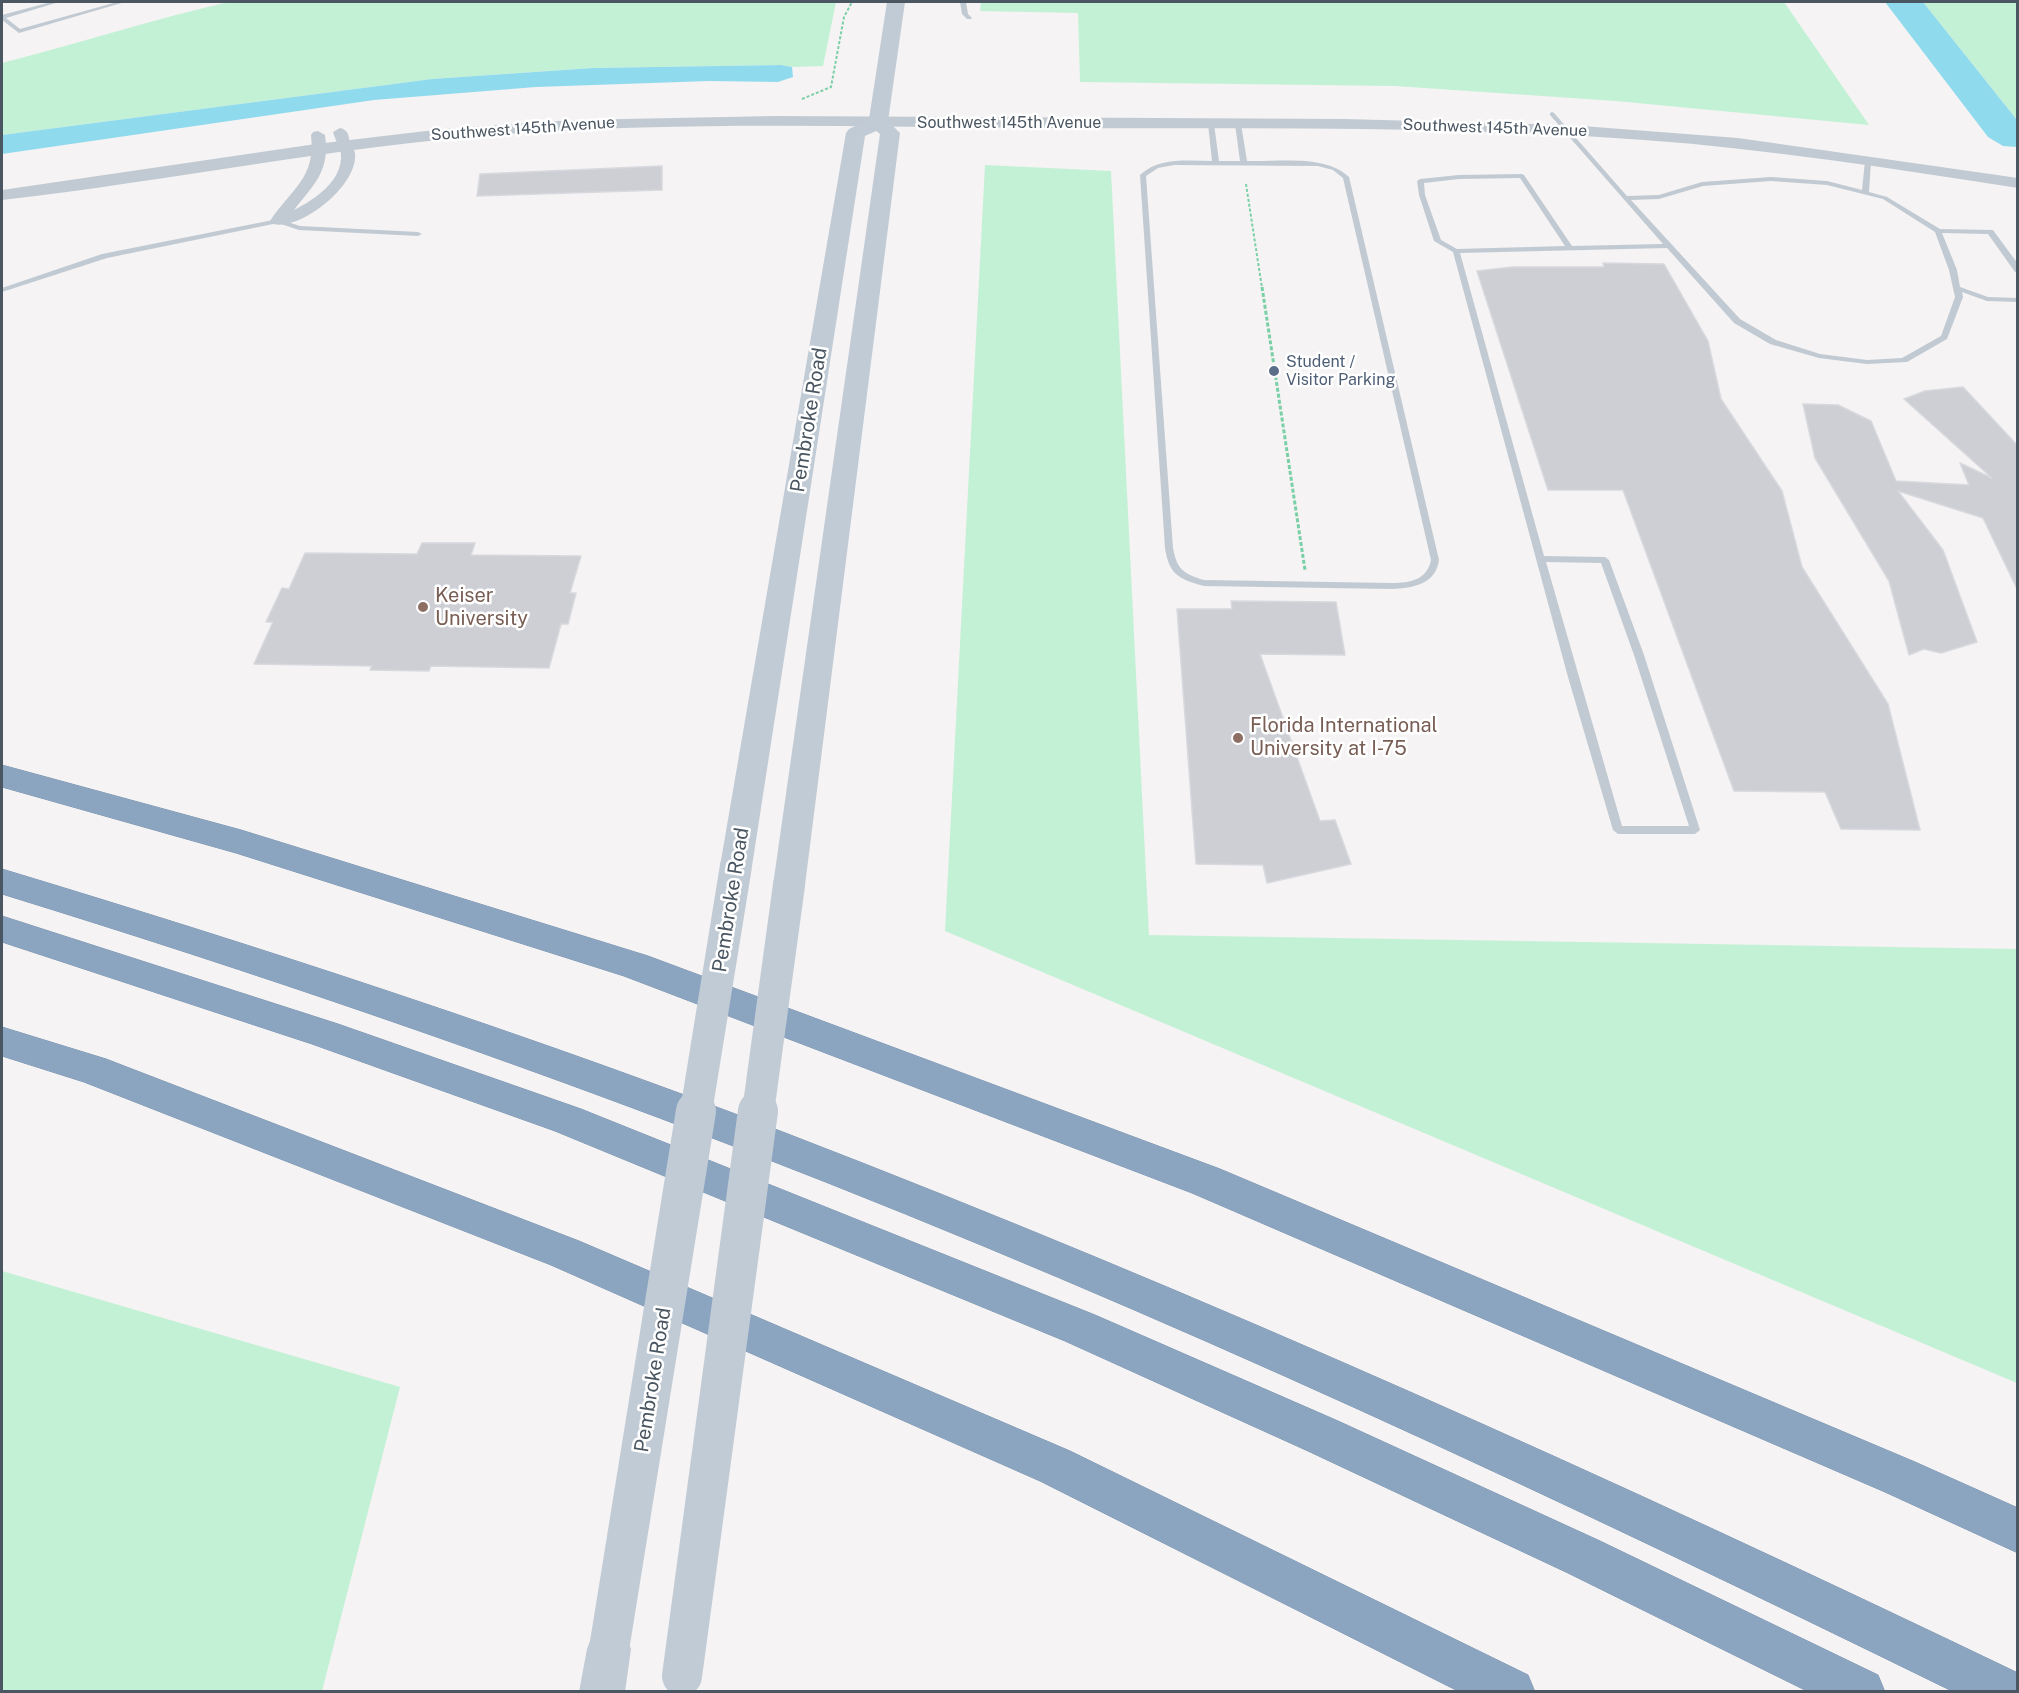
<!DOCTYPE html>
<style>
body{margin:0}
#map{position:relative;width:2019px;height:1693px;overflow:hidden;background:#f5f3f3;font-family:"Public Sans",sans-serif}
canvas{display:block}
.frame{position:absolute;inset:0;border:3px solid #4a5661;pointer-events:none}
</style>
<div id="map">
<canvas width="2019" height="1693"></canvas>
<div class="frame"></div>
</div>
<script>
const ctx = document.querySelector('canvas').getContext('2d');
ctx.lineJoin = 'round';
function fillPath(path, color) { ctx.fillStyle = color; ctx.fill(path, 'evenodd'); }
function trace(path, color, width, dash) { ctx.strokeStyle = color; ctx.lineWidth = width; ctx.lineCap = dash ? 'butt' : 'round'; ctx.setLineDash(dash || []); ctx.stroke(path); }
function write(font, color, halo, rows, align = 'center') {
  ctx.font = font + ' "Public Sans",sans-serif'; ctx.lineWidth = 5; ctx.setLineDash([]); ctx.textBaseline = 'middle'; ctx.strokeStyle = halo; ctx.fillStyle = color; for (const [text, x, y, turn = 0] of rows) {
    ctx.save(); ctx.translate(x, y); ctx.rotate((+turn || 0) * Math.PI / 180); ctx.textAlign = isNaN(turn) ? turn : align; if (halo) ctx.strokeText(text, 0, 0); ctx.fillText(text, 0, 0); ctx.restore();
  }
}
const green = new Path2D(`
 M229,2h607l-13,64 -31,1 -11,-2 -188,3 -161,11 -430,56v-72c76,-19 151,-44 227,-61z
 M981,2h803l85,123 -253,-24 -221,-15 -315,-4 -2,-69 -98,-2z
 M1923,2h94v118z
 M985,165l126,6 38,764 868,14v434l-1072,-452z
 M2,1271l398,116 -78,304h-320z`);
const water = new Path2D(`
 M1885,2h38l94,118v27l-14,-1 -15,-9z
 M781,65l11,2 1,10 -15,5 -69,-1 -173,6 -162,13 -372,54v-19l430,-56 161,-11z`);
const building = new Path2D(`
 M662,166v24l-185,6 3,-22z
 M1603,263l61,1 44,77 13,58 61,92 20,76 86,137 32,126 -79,-1 -16,-37 -91,-1 -111,-301h-75l-71,-219 35,-4h92z
 M1963,387l55,59v145l-35,-73 -85,-27 45,59 34,92 -36,11 -17,-4 -15,6 -20,-74 -74,-123 -12,-54 35,1 33,16 25,60 73,4 -9,-22 32,15 -88,-79 21,-8z
 M422,543h53l-4,12 110,1 -11,37h6l-8,31h-7l-12,44 -118,-2 -2,5 -59,-1 2,-4 -118,-2 19,-42h-7l16,-34 7,1 16,-36 112,1z
 M1231,601l105,1 9,53 -85,-1 60,167 15,-1 16,44 -84,19 -4,-18 -67,-1 -19,-255h55z`);
const pathFar1 = new Path2D(`
 M802,99l29,-12 13,-70 8,-15
 M1246,184l16,104`);
const path = new Path2D(`
 M1262,287l43,283`);
const service = new Path2D(`
 M51,2h8l-53,16 14,11 97,-27h8l-106,31 -17,-13v-5z
 M960,2h6l2,12 4,4 -1,1h-4l-5,-5z
 M1552,112l2,1 73,83 32,-1 43,-13 69,-5 56,4 35,9 3,-29 3,-2 3,2 -2,31 18,5 53,32 53,1 25,34v8h-3l-27,-38 -46,-1 15,37 3,17 28,10 30,1v4l-31,-1 -25,-9 1,5 -16,42 -40,23 -40,2 -48,-6 -49,-14 -36,-21 -67,-75 -207,5 84,303 61,1 4,3 35,95 56,175 -5,4h-77l-5,-4 -45,-153 -115,-425 -19,-11 -15,-46 -2,-14 3,-2 39,-4 63,-1 2,1 48,71 91,-2 -113,-129v-2zM1520,178l45,68 -108,3 -16,-9 -16,-45 -1,-12 35,-4zM1771,181l56,4 56,14 52,33 14,38 6,27 -14,39 -39,22 -35,2 -47,-6 -44,-14 -36,-21 -109,-119 28,-1 44,-13zM1546,562l55,1 33,92 55,171h-67z
 M1211,122l3,2 5,37h21l-5,-37 3,-2 3,2 6,37c32,1 78,-7 102,16l90,383c-3,24 -26,28 -47,29l-188,-3c-25,-7 -35,-11 -39,-38l-25,-373c20,-18 47,-14 72,-14l-4,-37zM1174,165l144,1 15,4 10,8 88,382c-4,20 -21,23 -39,23l-188,-3c-20,-6 -27,-10 -31,-32l-27,-372 12,-8z
 M278,219l22,7 118,6 4,2 -4,2 -119,-6 -21,-7 -171,35 -105,34v-4l100,-34z`);
const minor = new Path2D(`
 M340,128c8,2 8,6 10,14 1,4 5,8 5,12 3,31 -54,77 -82,70l-3,-3c22,-33 46,-43 41,-86l2,-3 5,-1 7,4c5,36 -10,48 -31,75 20,-10 49,-29 47,-56 -1,-6 -6,-15 -8,-22z`);
const tertiary = new Path2D(`
 M775,116l569,3 225,6 169,13 280,40v10c-124,-19 -248,-39 -374,-48 -199,-15 -400,-11 -600,-12 -179,-1 -359,-7 -538,6 -170,12 -336,47 -504,66v-10l314,-46 127,-15 130,-9z`);
const secondary = new Path2D(`
 M887,2h18l-17,119 12,12 -95,752 -5,8 -11,4 -11,-4 -5,-8 107,-751 -4,-3 -11,5 -113,730 -5,8 -11,4 -11,-4 -5,-8 126,-733 3,-4 20,-10z
 M609,1627l16,6 6,16 -6,43h-46l8,-43 6,-16z`);
const motorway = new Path2D(`
 M2,765l239,65 407,126 572,213 695,293 103,46v45l-133,-61 -693,-299 -568,-217 -388,-123 -234,-66z
 M2,869c265,80 528,166 786,265 418,161 826,345 1230,539v19h-64c-394,-193 -791,-380 -1200,-538 -248,-96 -499,-182 -752,-260z
 M2,916l336,108 243,85 514,206 243,106 262,120 278,134 7,17h-76l-241,-119 -260,-122 -243,-110 -510,-210 -243,-87 -310,-102z
 M2,1027l104,32 473,182 491,210 458,224 7,17h-75l-420,-211 -489,-216 -467,-183 -82,-26z`);
const secondaryBridgeFar1 = new Path2D(`
 M696,1112l40,-246
 M758,1112l31,-227`);
const secondaryBridge = new Path2D(`
 M609,1649l87,-538
 M682,1676l76,-565`);
const markers = [
 [1274,371,6,"#5c6f8a"],
 [423,607,6,"#8d6e63"],
 [1238,738,6,"#8d6e63"]
];
const farStreetnames = [
 ["Southwest 145th Avenue",1009,123],
 ["Southwest 145th Avenue",1495,128,2],
 ["Southwest 145th Avenue",523,129,-4]
];
const farServicenames = [
 ["Student /",1286,362],
 ["Visitor Parking",1286,380]
];
const streetNames = [
 ["Pembroke Road",809,420,-81],
 ["Pembroke Road",731,900,-81],
 ["Pembroke Road",653,1380,-81]
];
const educationNames = [
 ["Keiser",435,596],
 ["University",435,619],
 ["Florida International",1250,726],
 ["University at I-75",1250,749]
];
fillPath(green, '#c3f1d5');
fillPath(water, '#90daee');
fillPath(building, '#cdcfd5');
trace(building, '#d7d9de', 1.5);
trace(motorway, '#7690ad', 1);
trace(pathFar1, '#7ad0a6', 2, [3, 2]);
trace(path, '#7ad0a6', 3, [4, 2]);
fillPath(service, '#c1cad2');
fillPath(minor, '#c1cad2');
fillPath(tertiary, '#c1cad2');
fillPath(secondary, '#c1cbd6');
fillPath(motorway, '#8ba5c1');
trace(secondaryBridgeFar1, '#c1cbd6', 32);
trace(secondaryBridge, '#c1cbd6', 40);
for (const [x, y, r, color] of markers) { const dot = new Path2D(); dot.arc(x, y, r, 0, 2 * Math.PI); ctx.fillStyle = color; ctx.fill(dot); trace(dot, '#fff', 2); }
write('16px', '#4a5661', '#fff', farStreetnames);
write('16px', '#4e5e75', '#fff', farServicenames, 'left');
write('20px', '#4a5661', '#fff', streetNames);
write('20px', '#785e54', '#fff', educationNames, 'left');
</script>
